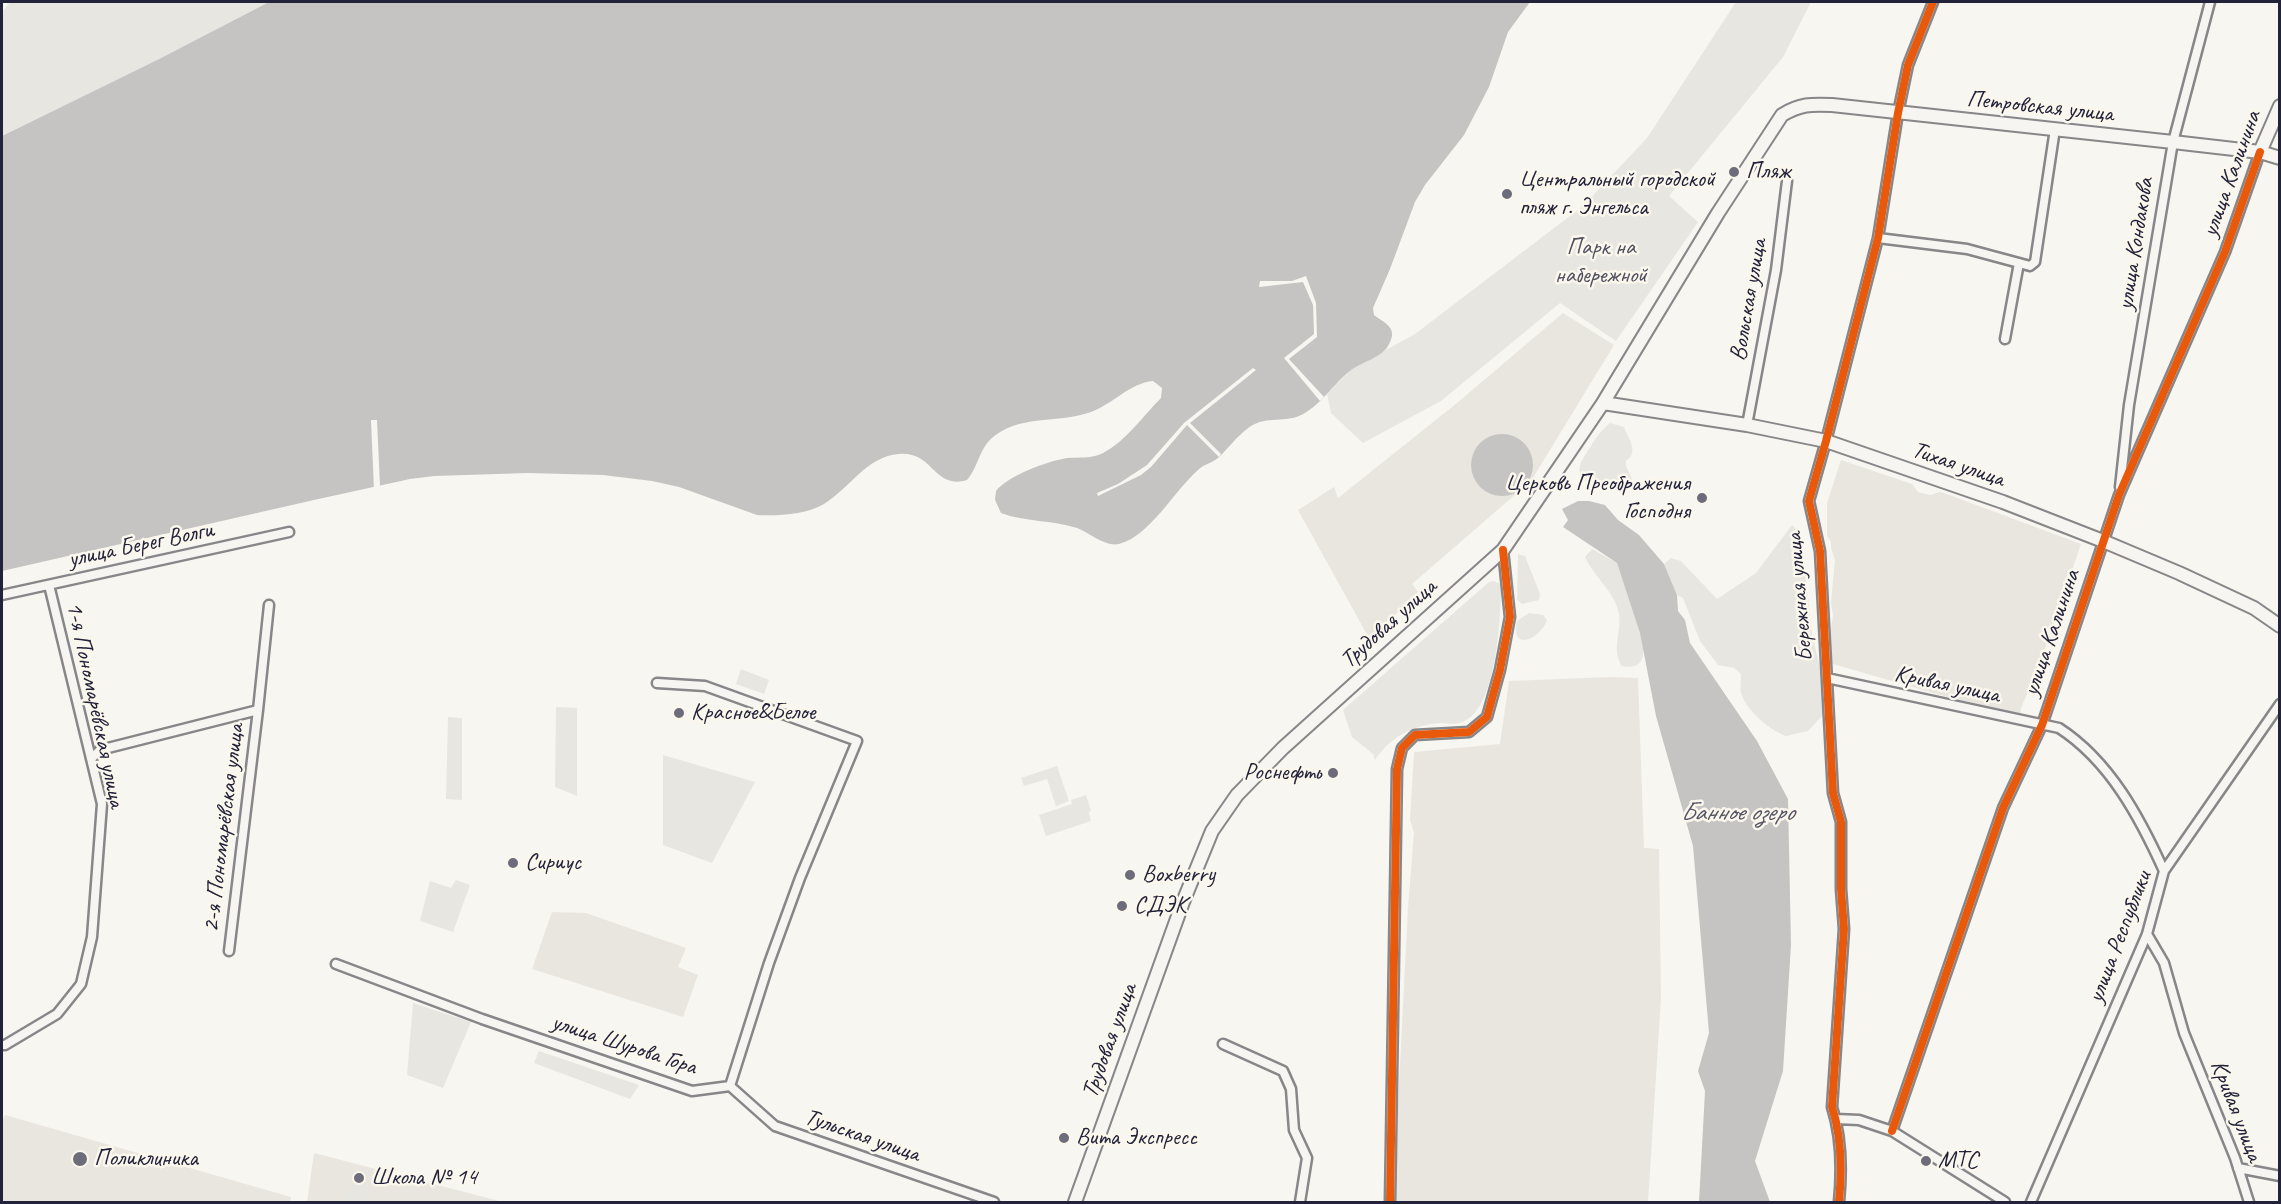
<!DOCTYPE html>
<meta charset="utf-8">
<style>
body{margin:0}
#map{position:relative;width:2281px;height:1204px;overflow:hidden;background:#f8f6f0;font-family:Caveat,sans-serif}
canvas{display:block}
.frame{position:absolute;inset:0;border:3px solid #22223b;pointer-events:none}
</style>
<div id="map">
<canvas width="2281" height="1204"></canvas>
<div class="frame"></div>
</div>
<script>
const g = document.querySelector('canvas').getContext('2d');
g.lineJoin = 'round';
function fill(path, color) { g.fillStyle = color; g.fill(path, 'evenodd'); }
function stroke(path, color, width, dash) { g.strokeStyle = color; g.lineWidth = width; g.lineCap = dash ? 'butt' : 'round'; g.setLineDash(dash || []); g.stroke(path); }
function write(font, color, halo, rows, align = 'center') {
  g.font = font + ' Caveat,sans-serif'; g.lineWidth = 5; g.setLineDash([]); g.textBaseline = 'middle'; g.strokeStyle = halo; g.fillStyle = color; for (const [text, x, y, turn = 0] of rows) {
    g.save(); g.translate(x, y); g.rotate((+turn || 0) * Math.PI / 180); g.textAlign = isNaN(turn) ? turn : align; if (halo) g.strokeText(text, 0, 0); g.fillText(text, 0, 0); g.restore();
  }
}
fill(new Path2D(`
 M1563,313l51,32 -83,136 -119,103 6,8 -48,48 -72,-130 36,-23 4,11 119,-95z
 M1841,460l71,24 6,8 12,3 9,-3 5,1 137,51 -41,120 -19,44 -1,10 -194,-56 7,-47 -2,-12 4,-43 -4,-12v-6l-4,-6v-33z
 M1611,677l27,1 6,170 15,1 2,149 -13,204h-255l15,-294 6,-76 -4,-12 4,-68 86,-8 9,-63z
 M552,912l34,1 100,35 -8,19 20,8 -15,42 -151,-48z
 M5,1115l286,82 -1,5h-288v-81z
 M314,1153l189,49h-196z`), '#e9e6e0');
fill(new Path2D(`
 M10,2h259l-110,57 -157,77v-124z
 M1736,2h75l-28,55 -114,139 29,26 -82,119 -56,-38 -119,98 -78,42 -32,-30 -4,-19 25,-25 63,-35 168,-128 64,-68z
 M1610,423l14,4c5,13 15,25 2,34v5l6,13 -9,10c-13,0 -49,-2 -43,-24 1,-4 5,-9 7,-13 7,-11 13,-21 23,-29z
 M1792,525l6,7 8,47 6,55 13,56 -3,26 -14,15 -22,5c-17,-6 -39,-25 -45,-43 -1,-5 0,-14 0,-19l-7,-6 -16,-3 -18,-24 -17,-43 -6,-3 -13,-31 7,-6 10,3 36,38 39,-26z
 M1592,549l25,14c6,20 30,75 26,92 -2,12 -12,13 -22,11 -1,-5 -4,-10 -4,-14 -1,-13 4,-25 2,-38 -4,-22 -25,-37 -34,-57z
 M1518,554l7,2 15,38 -1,6 -17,4 -5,-4z
 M1494,581l6,3 1,6c-1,30 -4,125 -42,133 -6,2 -13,0 -19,0 -27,2 -50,14 -65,37l-2,-6 -21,-17 -9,-27 146,-128z
 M1529,613l14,2 4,5c-6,19 -37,33 -30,1z
 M741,669l28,11 -5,14 -28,-10z
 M556,707l21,1v88l-22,-9z
 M448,717l14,1v82l-16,-1z
 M663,755l92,27 -43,81 -49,-18z
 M1057,766l12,35 -13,5 -9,-27 -23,7 -3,-8z
 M1086,795l5,16 -2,1 2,9 -45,15 -7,-21 33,-11 -1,-4z
 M456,880l14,5 -17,47 -33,-11 10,-40 21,7z
 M413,1003l58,19 -28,66 -36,-13z
 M539,1051l100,34 -9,14 -96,-36z
 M352,1180l19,9 -6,13h-24z`), '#e8e6e0');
fill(new Path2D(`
 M269,2h1261l-22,30 -19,55 -25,48 -39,50 -10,17 -25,67 -17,39 1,7c12,9 25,13 14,31 -7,12 -27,16 -38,25 -17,13 -30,36 -51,45 -17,7 -35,-1 -52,13 -11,8 -19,20 -29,29 -6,5 -14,6 -20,12 -24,21 -48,66 -79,74 -14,3 -29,-11 -42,-16 -25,-8 -52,-6 -76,-15l-6,-13 1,-9c11,-15 52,-30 71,-33 12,-1 24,1 36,-5 23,-12 40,-37 58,-55l1,-10 -9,-7c-23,2 -40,23 -62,31 -30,11 -66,3 -94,22 -19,13 -17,31 -30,46 -34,10 -33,-29 -68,-26 -32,2 -49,34 -75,50 -18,11 -47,12 -67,11l-78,-28 -27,-6 -49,-6 -75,-2 -94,3 -24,3 -96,21 -312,71v-435l157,-77z
 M1471 465a31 31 0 1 1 62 0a31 31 0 1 1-62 0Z
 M1578,501h11l16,4 13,15 21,15 25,29 13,31 1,16 7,9 5,23 67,98 31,58 3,146 -8,126 -28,90 15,41h-71l6,-111 -7,-20 11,-38 -16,-187 -37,-130 -16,-83 -23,-70 -54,-36 5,-7 -6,-11z`), '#c6c4c3');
fill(new Path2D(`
 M1306,276l10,27 1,34 -28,22 35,38 -4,4 -36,-43 30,-24 -1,-29 -10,-23 -44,5 1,-6h32z
 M1253,368l3,2 -66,53 31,31 -2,3 -32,-32 -36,42 -10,8 -43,21 -1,-3 21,-9 29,-19 37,-42z
 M371,420h6l3,66v3l-6,1z`), '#f8f6f0');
const street = new Path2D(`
 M1878,238l89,11 52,14
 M2005,339l14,-76 11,3 5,-4 20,-133
 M1747,425l29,-155 11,-89
 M2120,487l9,-82 44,-263 37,-140
 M2,595l287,-63
 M1827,678l232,50c51,33 81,90 105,143
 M657,683l48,3 152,55 -57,137 -31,85 -39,123
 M92,758l8,-8 158,-40 11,-105
 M2147,934l17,29 20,70 51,125 14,44
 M229,951l29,-241
 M336,964l146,55 210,72 38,-5
 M1223,1044l60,27 8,18 3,41 13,28 -7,44
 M2,1045h3l52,-31 24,-30 11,-47 10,-133 -53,-219
 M730,1086l45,40 219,76
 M1836,1119l23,1 33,11 113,71
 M1892,1131l111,-323 39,-83 77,-230 106,-243 35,-100
 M2238,1168l42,8
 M1390,1202l7,-433 5,-21 13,-13 54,-3 18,-15 13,-47 10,-53 -7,-67
 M1839,1202c3,-31 3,-64 -7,-95l12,-178 -3,-40v-67l-8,-29 -13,-242 -11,-50 17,-60 52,-203 20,-125 10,-48 25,-63
 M2031,1202l116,-268 17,-63 116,-167`);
const secondary = new Path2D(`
 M2260,152l20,-46
 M1603,403l144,22 79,16 177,61 100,39 76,32 75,35 26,18
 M1075,1202l108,-300 29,-71 25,-36 46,-47 220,-198 100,-147 115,-190 64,-98c18,-11 29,-11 50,-10l341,37 87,10 20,6`);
stroke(street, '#878688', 13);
stroke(secondary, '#878688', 16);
stroke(street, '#f6f5f1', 8);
stroke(secondary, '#f6f5f1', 12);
stroke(new Path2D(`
 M1892,1131l111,-323 39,-83 77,-230 106,-243 35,-100
 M1390,1202l7,-433 5,-21 13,-13 54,-3 18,-15 13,-47 10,-53 -7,-67
 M1839,1202c3,-31 3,-64 -7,-95l12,-178 -3,-40v-67l-8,-29 -13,-242 -11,-50 17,-60 52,-203 20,-125 10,-48 25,-63`), '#e8590c', 8);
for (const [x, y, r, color] of [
 [1734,172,6,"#6d6c7a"],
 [1507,194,6,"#6d6c7a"],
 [1702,498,6,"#6d6c7a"],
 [679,713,6,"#6d6c7a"],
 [1333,773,6,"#6d6c7a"],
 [513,863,6,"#6d6c7a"],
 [1130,875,6,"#6d6c7a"],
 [1122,906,6,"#6d6c7a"],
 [1064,1138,6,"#6d6c7a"],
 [80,1159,8,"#6d6c7a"],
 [1926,1161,6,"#6d6c7a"],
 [359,1178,6,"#6d6c7a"]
]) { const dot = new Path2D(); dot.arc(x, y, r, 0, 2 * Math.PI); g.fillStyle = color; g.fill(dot); stroke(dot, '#fbf7ec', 2); }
write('24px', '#22223b', '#fbf7ec', [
 ["Петровская улица",2040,107,6],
 ["улица Калинина",2232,174,-70],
 ["улица Кондакова",2136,244,-81],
 ["Вольская улица",1749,300,-80],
 ["Тихая улица",1958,465,19],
 ["улица Берег Волги",141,545,-12],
 ["Бережная улица",1800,597,-95],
 ["Трудовая улица",1389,624,-42],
 ["улица Калинина",2052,633,-71],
 ["Кривая улица",1947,685,12],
 ["1-я Пономарёвская улица",95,705,78],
 ["2-я Пономарёвская улица",224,828,-83],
 ["улица Республики",2120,937,-69],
 ["Трудовая улица",1110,1041,-70],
 ["улица Шурова Гора",624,1045,18],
 ["Кривая улица",2236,1111,69],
 ["Тульская улица",862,1136,19]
]);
write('24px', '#22223b', '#fbf7ec', [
 ["Пляж",1746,172],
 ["Центральный городской",1519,180],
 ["пляж г. Энгельса",1519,208],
 ["Церковь Преображения",1690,484,"right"],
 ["Господня",1690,512,"right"],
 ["Красное&Белое",691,713],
 ["Роснефть",1321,773,"right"],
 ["Сириус",525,863],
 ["Boxberry",1142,875],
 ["СДЭК",1134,906],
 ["Вита Экспресс",1076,1138],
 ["Поликлиника",94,1159],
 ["МТС",1938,1161],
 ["Школа № 14",371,1178]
], 'left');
write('24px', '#505061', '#fbf7ec', [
 ["Парк на",1601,248],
 ["набережной",1601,276]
]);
write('italic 26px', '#545364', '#fbf7ec', [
 ["Банное озеро",1737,813]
]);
</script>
